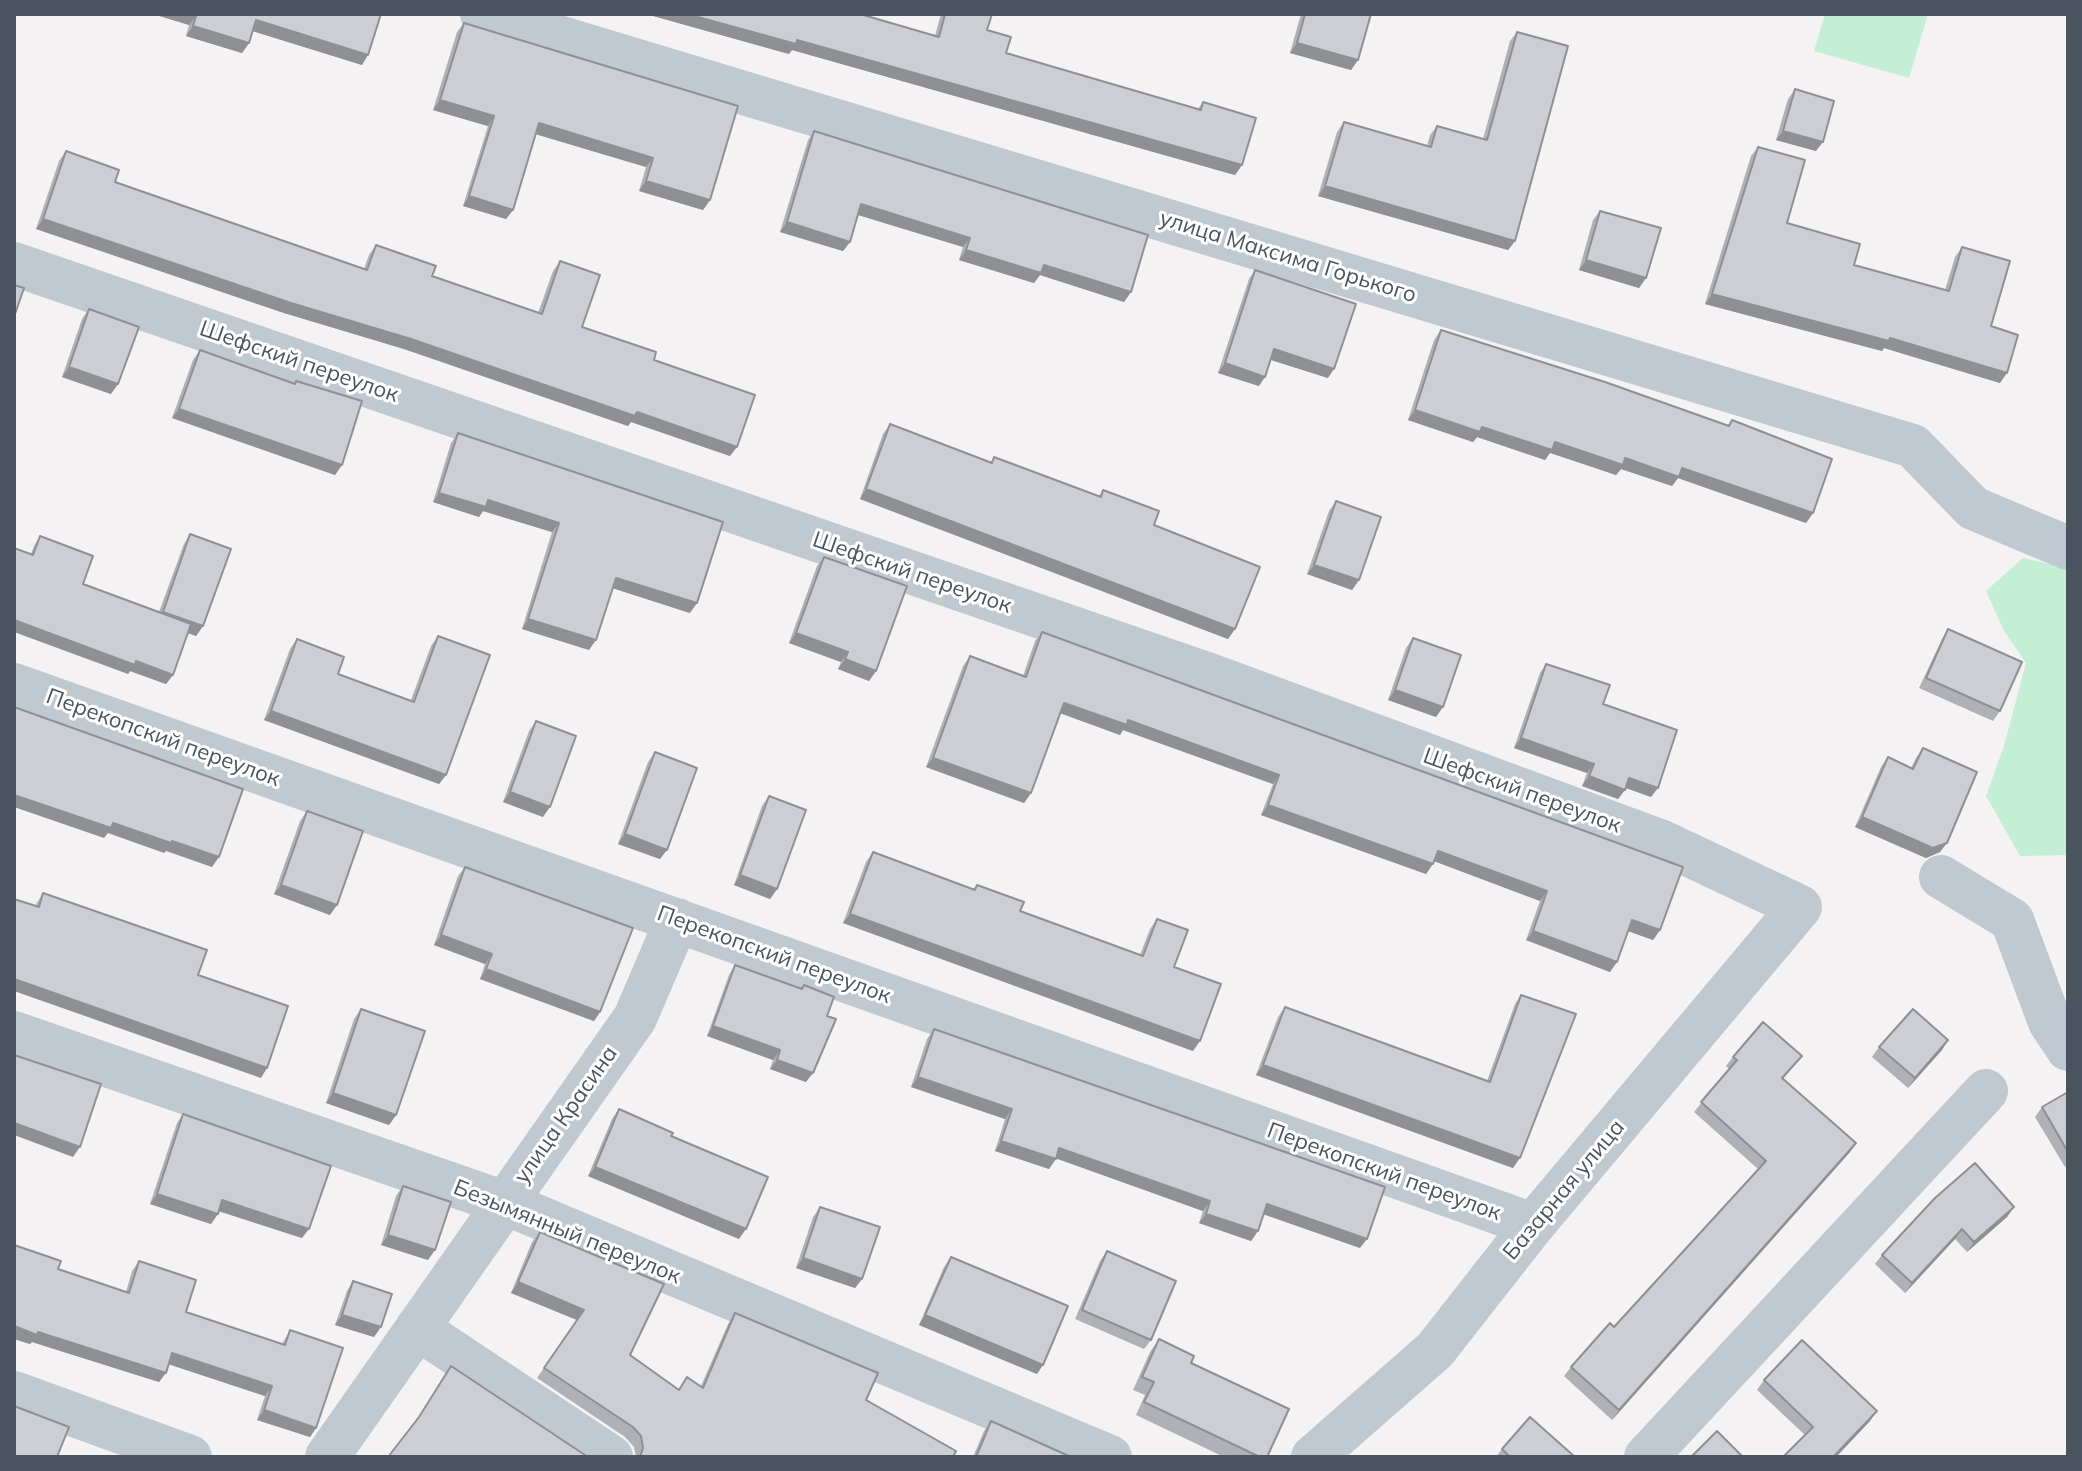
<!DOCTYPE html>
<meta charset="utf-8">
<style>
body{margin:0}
#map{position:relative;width:2082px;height:1471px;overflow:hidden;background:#f4f2f2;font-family:Mulish,sans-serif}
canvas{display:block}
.frame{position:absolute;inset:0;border:16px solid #4a545f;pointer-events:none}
</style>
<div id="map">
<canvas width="2082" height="1471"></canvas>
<div class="frame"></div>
</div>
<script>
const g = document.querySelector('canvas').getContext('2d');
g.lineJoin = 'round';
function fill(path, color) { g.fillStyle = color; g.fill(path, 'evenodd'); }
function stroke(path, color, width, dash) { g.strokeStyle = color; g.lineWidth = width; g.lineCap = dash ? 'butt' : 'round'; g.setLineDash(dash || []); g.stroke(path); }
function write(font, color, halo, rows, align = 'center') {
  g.font = font + ' Mulish,sans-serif'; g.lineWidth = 6; g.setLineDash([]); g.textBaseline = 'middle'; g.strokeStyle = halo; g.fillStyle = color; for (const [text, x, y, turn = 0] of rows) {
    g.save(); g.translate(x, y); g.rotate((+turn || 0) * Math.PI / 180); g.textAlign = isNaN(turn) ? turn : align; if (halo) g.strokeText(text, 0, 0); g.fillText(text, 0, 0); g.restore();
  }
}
fill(new Path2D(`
 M1825,14h103l-19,64 -95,-27z
 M2023,558l45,10v287l-48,1 -34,-60 18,-50 22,-83 -22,-32 -18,-40z`), '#c4eed6');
stroke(new Path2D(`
 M482,14l1431,432 60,62 95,40
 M14,264l1190,409 458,169 138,65 -267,318 -98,125 -122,107
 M14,685l1519,540
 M1941,877l71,43 38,102 18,27
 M14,1033l491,170 605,254
 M417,1328l194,129
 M14,1393l176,64
 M327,1457l308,-439 42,-98
 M1646,1457l340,-366`), '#c0c8d0', 44);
fill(new Path2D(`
 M153,14h228l-19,51 -109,-34 -4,12 -7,10 -56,-17 3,-11z
 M646,14l289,22 6,-22h51l-5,16 19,23 192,56 5,-7 39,63 -7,10 -443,-125 -3,4z
 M1301,14h70l-13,46 -7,10 -61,-17z
 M464,23l246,177 -7,10 -64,-19 7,-24 -111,-33 -22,76 -7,9 -43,-13 25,-80 -55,-16 24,-78z
 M1517,32l-2,209 -7,9 -190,-54 19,-64 7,-10 83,24 3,-11 7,-9 46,13 27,-98z
 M1795,89l21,62 -40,-11 12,-41z
 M814,131l317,161 -7,10 -84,-27 -6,8 -75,-23 4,-13 -105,-32 -8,27 -7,9 -63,-19 28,-92z
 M1758,147l29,76 67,42 91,25 10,-33 7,-10 29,79 9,57 -116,-35 -2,3 -177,-47 46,-148z
 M66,151l49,31 249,87 5,-14 7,-10 56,31 106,37 15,-42 7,-10 22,66 72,33 76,96 -99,-34 -3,4 -224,-77 -120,-36 -248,-84 23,-68z
 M1600,211l46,67 -7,10 -60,-18 14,-50z
 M1255,270l73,108 -57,-18 -12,26 -41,-13 31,-94z
 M89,309l22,85 -49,-17 20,-58z
 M1441,330l287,96 4,-6 81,93 -7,10 -128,-45 -6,8 -51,-17 -5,6 -66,-23 -5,8 -68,-23 -4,5 -65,-22 26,-80z
 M200,350l94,34 2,-3 46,84 -7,10 -163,-57 21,-58z
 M890,424l101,38 3,-5 105,39 4,-6 51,35 81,104 -7,10 -368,-140 23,-65z
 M458,433l232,180 -78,-25 -23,62 -67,-21 30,-97 -69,-21 -4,6 -46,-15 18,-59z
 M1336,501l23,79 -7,10 -45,-16 22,-63z
 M190,534l13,92 -7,10 -8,-3 -15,42 -7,9 -36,-13 -2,3 -97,-120 3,-8 6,-10 43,48 76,28 25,-68z
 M824,557l52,114 -7,10 -31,-12 3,-7 -52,-19 28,-77z
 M1948,629l52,82 -7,10 -74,-33 23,-49z
 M1042,632l618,298 -7,10 -25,-9 -18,41 -84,-32 14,-39 -106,-40 -8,13 -165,-59 12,-31 -150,-54 -3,5 -60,-22 -29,80 -7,10 -98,-36 37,-101 7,-10 53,20 12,-35z
 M438,636l8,139 -7,9 -175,-64 26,-71 7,-10 41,35 73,26 20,-54z
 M1413,638l23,79 -48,-17 18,-52z
 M1546,664l105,133 -25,-9 -8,11 -36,-13 5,-13 -73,-25 26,-75z
 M536,721l7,96 -40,-15 26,-71z
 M1923,748l17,104 -14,6 -71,-31 26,-60 7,-10 23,11 5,-10z
 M655,752l5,107 -42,-15 30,-82z
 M769,796l8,93 -7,10 -36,-14 28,-79z
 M307,811l23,104 -56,-21 26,-73z
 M873,852l100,37 4,-4 43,26 120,44 10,-26 7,-10 17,48 19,84 -350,-128 23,-61z
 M465,867l135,145 -6,9 -114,-42 5,-15 -51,-19 24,-69z
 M43,893l155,82 63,103 -226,-172z
 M735,965l66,24 3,-4 2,97 -36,-13 3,-9 -66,-24 22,-61z
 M1521,995l-8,173 -257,-93 22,-58 7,-10 202,74 28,-77z
 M361,1009l35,106 -7,10 -63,-22 28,-84z
 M934,1029l426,219 -97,-34 -5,17 -7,10 -52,-18 4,-12 -147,-53 -7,11 -54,-18 10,-32 -94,-32 16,-48z
 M1948,1040l-6,10 -34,38 -36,-31 7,-10z
 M1802,1056l-19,23 73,64 -6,9 -238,268 -48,-44 7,-9 43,-40 144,-158 -64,-57 35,-43 -3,-3 7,-9z
 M2068,1092v73l-3,2 -30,-50 7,-10z
 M619,1109l52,27 68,103 -151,-63 24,-57z
 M183,1114l119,124 -83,-27 -8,13 -61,-20 27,-81z
 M403,1186l25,74 -47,-15 15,-49z
 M820,1207l42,72 -7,9 -59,-20 17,-51z
 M2014,1207l-7,10 -40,35 -12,-13 -50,54 -30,-29 7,-9z
 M540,1232l90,123 48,35 23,-4 27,-62 7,-11 218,144h-317l-2,-10 -9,-10 -88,-59 40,-58 -66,-27 21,-51z
 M14,1245l44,24 68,23 6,-21 7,-10 47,51 96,32 8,-14 26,98 -6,9 -53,-17 8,-24 -97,-32 -9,18 -127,-40 -2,2 -16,-5z
 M1107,1251l44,89 -7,9 -69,-30 25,-58z
 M951,1257l86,117 -118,-49 25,-58z
 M353,1281l21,56 -39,-12 12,-34z
 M1159,1339l108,118h-43l-88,-42 9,-20 -12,-5 17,-38z
 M1764,1380l106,41 -34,36 -31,-22 -48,-45z
 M991,1421l80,36h-98l11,-26z
 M1502,1449l73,8h-79z`), '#afb1b6');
fill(new Path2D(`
 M153,14h38l5,2 -7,9z
 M646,14h41l110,26 445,125 -7,10 -443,-125 -3,4z
 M256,20l112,35 -6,10 -113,-35z
 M193,26l56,17 -7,10 -56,-17z
 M1297,43l61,17 -7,10 -61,-17z
 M440,100l54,16 -6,10 -55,-16z
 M539,123l114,35 -7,9 -114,-34z
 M1783,131l40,11 -7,9 -40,-11z
 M646,181l64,19 -7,10 -64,-19z
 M1325,186l190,55 -7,9 -190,-54z
 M469,196l44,14 -7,9 -43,-13z
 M861,204l109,34 -7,9 -108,-33z
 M43,219l594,193 100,35 -7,9 -99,-34 -3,4 -224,-77 -120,-36 -248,-84z
 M787,222l63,20 -7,9 -63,-19z
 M966,250l78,15 87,27 -7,10 -84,-27 -6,8 -75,-23z
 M1586,260l60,18 -7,10 -60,-18z
 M1712,294l178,44 117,35 -7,10 -116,-35 -2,3 -177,-47z
 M1274,349l60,20 -6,9 -60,-19z
 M1225,363l40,14 -6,9 -41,-13z
 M69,367l49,17 -7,10 -49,-17z
 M179,409l163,56 -7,10 -163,-57z
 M1415,410l67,17 143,31 57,10 131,45 -7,10 -128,-45 -6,8 -51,-17 -5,6 -66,-22 -5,7 -68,-23 -4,5 -65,-22z
 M866,489l369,140 -7,10 -368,-140z
 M439,493l49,7 71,23 -7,9 -69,-21 -4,6 -46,-15z
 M1314,565l45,15 -7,10 -45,-16z
 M616,578l81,25 -7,10 -81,-26z
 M163,612l40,14 -7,10 -40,-15z
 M528,619l68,21 -7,10 -67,-21z
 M14,620l122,41 37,14 -7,9 -36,-13 -2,3 -114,-42z
 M796,633l52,19 -7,10 -52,-19z
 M845,659l31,12 -7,10 -31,-12z
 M1395,690l48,17 -7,10 -48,-17z
 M1064,703l64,17 151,55 -6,9 -150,-54 -3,5 -63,-23z
 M271,711l175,64 -7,9 -175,-64z
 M1521,738l73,26 -7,9 -73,-25z
 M933,758l98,35 -7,10 -98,-36z
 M1589,776l36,14 -7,9 -36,-13z
 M1629,778l29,10 -7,9 -28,-10z
 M510,792l40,15 -7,10 -40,-15z
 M14,795l158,46 47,16 -7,10 -46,-16 -2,2 -56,-20 -4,5 -90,-31z
 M1268,805l165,59 -7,10 -165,-59z
 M1862,817l85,26 -7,9 -14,6 -71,-31z
 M625,834l42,16 -7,9 -42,-15z
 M1438,851l109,40 -7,10 -109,-41z
 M740,875l37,14 -7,10 -36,-14z
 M281,885l56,20 -7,10 -56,-21z
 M850,914l350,127 -7,10 -350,-128z
 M1632,920l28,10 -7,10 -28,-10z
 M1533,931l84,31 -7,10 -84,-32z
 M441,935l51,19 -7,10 -51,-19z
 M486,969l114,43 -6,9 -114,-42z
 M14,979l253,89 -6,10 -247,-87z
 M713,1026l67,24 -7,10 -66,-24z
 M1948,1040l-6,10 -34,38 7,-10z
 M777,1060l36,13 -7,9 -36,-13z
 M1263,1065l257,93 -7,10 -257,-93z
 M918,1077l94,32 -7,10 -94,-32z
 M333,1093l63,22 -7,10 -63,-22z
 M14,1123l66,24 -7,10 -59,-22z
 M1001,1141l55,18 -7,10 -54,-18z
 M1856,1143l-6,9 -238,268 7,-10z
 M1059,1148l151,53 -7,10 -151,-54z
 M595,1167l151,62 -7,10 -151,-63z
 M157,1194l61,20 -7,10 -61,-20z
 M222,1200l87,29 -7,9 -87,-28z
 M1267,1204l100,35 -7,9 -100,-35z
 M2014,1207l-7,10 -40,35 7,-10z
 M1206,1214l52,17 -7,10 -52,-18z
 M1962,1229l-7,10 -50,54 7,-10z
 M388,1235l47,15 -7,10 -47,-15z
 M803,1258l59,21 -7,9 -59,-20z
 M518,1282l66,28 -7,10 -66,-27z
 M342,1315l39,12 -7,10 -39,-12z
 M925,1315l118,50 -6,9 -118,-49z
 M14,1326l24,6 128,41 -7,9 -127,-40 -2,2 -16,-5z
 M172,1353l100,33 -7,10 -100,-33z
 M264,1410l52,18 -6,9 -53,-17z
 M1877,1411l-7,10 -34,36h-2z`), '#8f9094');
const building = new Path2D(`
 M191,14h190l-13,41 -112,-35 -7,23 -56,-17 3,-10z
 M687,14h173l79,23 6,-23h47l-5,16 24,7 -5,16 195,57 2,-8 53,16 -14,47 -445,-125 -1,4z
 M1305,14h66l-13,46 -61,-17z
 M464,23l274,83 -28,94 -64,-19 7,-23 -114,-35 -26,87 -44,-14 25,-80 -54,-16z
 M1517,32l51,14 -53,195 -190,-55 19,-64 87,25 6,-21 50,14z
 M1795,89l39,12 -11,41 -40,-11z
 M814,131l334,104 -17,57 -87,-27 -3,8 -75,-23 4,-12 -109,-34 -11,38 -63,-20z
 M1758,147l47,13 -18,63 73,21 -6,21 95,26 13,-44 48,14 -19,65 27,9 -11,38 -117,-35 -1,3 -177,-47z
 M66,151l53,19 -4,12 252,88 9,-25 60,21 -4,10 110,38 18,-53 40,14 -18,52 74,25 -2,8 101,35 -18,52 -100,-35 -2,4 -224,-77 -120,-36 -248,-84z
 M1600,211l61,17 -15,50 -60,-18z
 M1255,270l101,34 -22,65 -60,-20 -9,28 -40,-14z
 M14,285l10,3 -10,29z
 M89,309l50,18 -21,57 -49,-17z
 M1441,330l164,52 124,44 3,-6 100,39 -19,54 -131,-45 -3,9 -54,-19 -2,7 -68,-23 -3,8 -70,-23 -2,5 -65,-22z
 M200,350l95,34 1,-3 66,20 -20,64 -163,-56z
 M890,424l102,39 2,-6 107,40 2,-7 56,21 -5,14 106,42 -25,62 -369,-140z
 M458,433l265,89 -26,81 -81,-25 -20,62 -68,-21 31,-96 -71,-23 -2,7 -47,-14z
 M1336,501l45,16 -22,63 -45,-15z
 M190,534l41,15 -28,77 -40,-14z
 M40,536l53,20 -10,28 108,40 -18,51 -37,-14 -1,4 -121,-45v-72l19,7z
 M824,557l83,29 -31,85 -31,-12 3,-7 -52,-19z
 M1948,629l74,33 -22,49 -74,-33z
 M1042,632l641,235 -23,63 -28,-10 -15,42 -84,-31 14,-40 -109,-40 -5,13 -165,-59 11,-30 -151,-55 -1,5 -63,-22 -33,90 -98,-35 37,-102 56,21z
 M438,636l52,19 -44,120 -175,-64 26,-72 47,18 -6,17 76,28z
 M1413,638l48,17 -18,52 -48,-17z
 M1546,664l64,21 -7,19 74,26 -19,58 -29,-10 -4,12 -36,-14 5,-12 -73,-26z
 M14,707l229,82 -24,68 -47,-16 -1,2 -58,-20 -2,5 -97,-33z
 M536,721l40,15 -26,71 -40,-15z
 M1923,748l54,24 -30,71 -14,5 -71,-31 26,-60 25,12z
 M655,752l42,16 -30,82 -42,-16z
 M769,796l37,14 -29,79 -37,-14z
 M307,811l56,20 -26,74 -56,-20z
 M873,852l102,38 2,-5 47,17 -4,9 123,45 14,-37 31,11 -14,37 47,17 -21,57 -350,-127z
 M465,867l168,61 -33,84 -114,-43 6,-15 -51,-19z
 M43,893l164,57 -9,25 90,31 -21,62 -253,-89v-80l25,8z
 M735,965l67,24 2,-4 30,12 -7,19 9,3 -23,54 -36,-13 3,-10 -67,-24z
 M1521,995l55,19 -56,144 -257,-93 22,-58 205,75z
 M361,1009l64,22 -29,84 -63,-22z
 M1913,1009l35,31 -33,38 -36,-31z
 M1763,1022l39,34 -20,22 74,65 -237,267 -48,-43 39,-44 4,4 152,-166 -65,-59 36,-42 -4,-3z
 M934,1029l451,158 -18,52 -100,-35 -9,27 -52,-17 4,-13 -151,-53 -3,11 -55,-18 11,-32 -94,-32z
 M14,1055l87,29 -21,63 -66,-24z
 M2068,1092v60l-26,-45z
 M619,1109l54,24 -2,3 97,41 -22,52 -151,-62z
 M183,1114l148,52 -22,63 -87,-29 -4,14 -61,-20z
 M1975,1163l39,44 -40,35 -12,-13 -50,54 -30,-28 53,-57z
 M403,1186l48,16 -16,48 -47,-15z
 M820,1207l60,20 -18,52 -59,-21z
 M540,1232l124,52 -34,71 49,35 8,-13 16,11 32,-75 143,60 -12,27 90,51 -3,6h-313l3,-9 -2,-12 -8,-9 -89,-59 40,-58 -66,-28z
 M14,1245l47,16 -3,8 71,24 10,-32 57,19 -10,32 99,33 5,-15 53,18 -27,80 -52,-18 8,-24 -100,-33 -6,20 -128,-41 -1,3 -23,-9z
 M1107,1251l69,30 -25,59 -69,-30z
 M951,1257l117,49 -25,59 -118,-50z
 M353,1281l39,13 -11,33 -39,-12z
 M1159,1339l35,17 -3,7 98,46 -22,48h-7l-116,-55 10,-20 -12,-5z
 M1802,1340l75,71 -42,44 1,2h-53l30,-30 -49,-47z
 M451,1366l137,91h-200l31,-40z
 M14,1406l55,21 -12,30h-43z
 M1530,1417l45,40h-65l-8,-8z
 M991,1421l80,36h-95z
 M1717,1431l26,26h-52z`);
fill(building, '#ccced4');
stroke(building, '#8f9094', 2);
write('22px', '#4a545f', '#fff', [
 ["улица Максима Горького",1288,257,17],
 ["Шефский переулок",299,362,19],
 ["Шефский переулок",912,573,19],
 ["Перекопский переулок",163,738,20],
 ["Шефский переулок",1522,791,20],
 ["Перекопский переулок",774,955,20],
 ["улица Красина",566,1115,-55],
 ["Перекопский переулок",1384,1172,20],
 ["Базарная улица",1564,1190,-50],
 ["Безымянный переулок",567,1232,22]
]);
</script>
